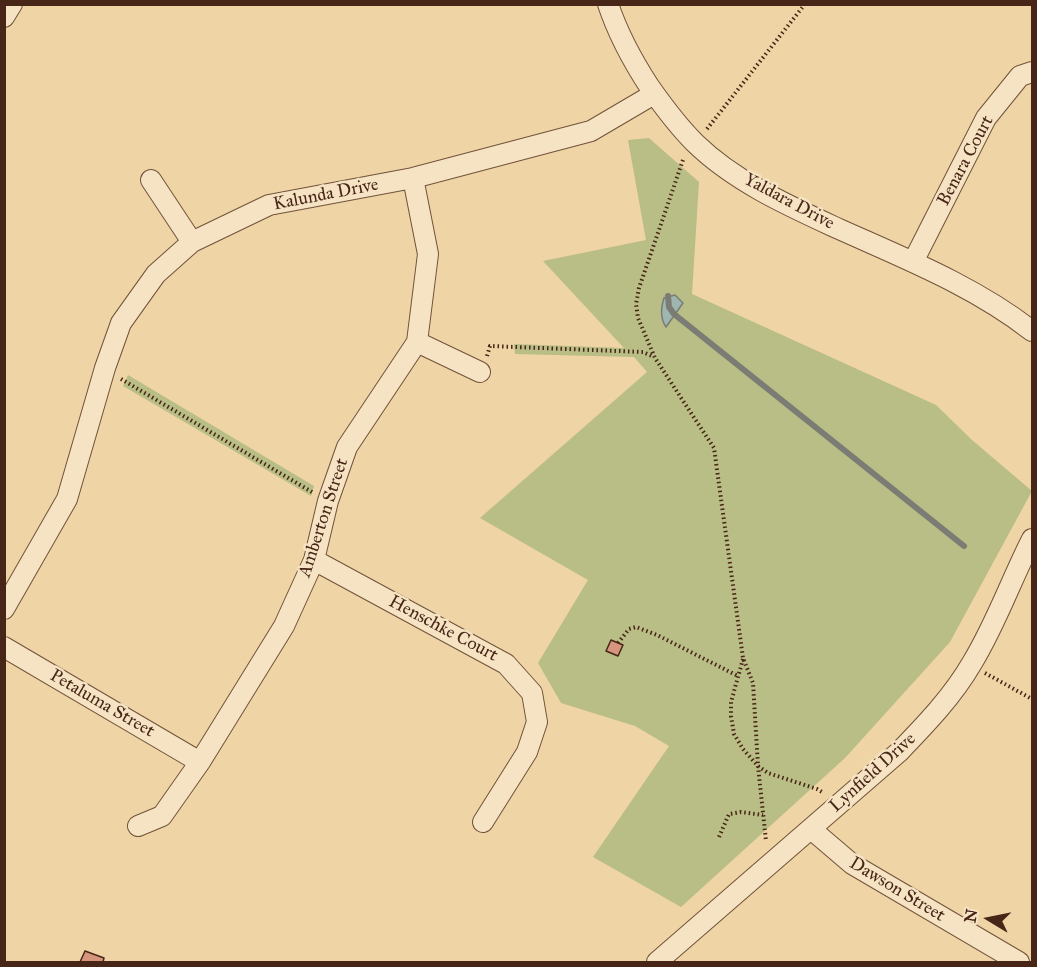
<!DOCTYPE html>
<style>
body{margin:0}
#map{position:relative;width:1037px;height:967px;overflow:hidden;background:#efd4a5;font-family:"IM FELL Great Primer",serif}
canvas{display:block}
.frame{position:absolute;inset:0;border:6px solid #472617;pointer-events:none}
.north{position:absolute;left:959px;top:889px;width:60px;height:60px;-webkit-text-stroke:4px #f5e3c4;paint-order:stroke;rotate:280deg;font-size:16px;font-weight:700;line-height:24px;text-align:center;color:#472617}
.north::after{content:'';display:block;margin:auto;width:21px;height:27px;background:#472617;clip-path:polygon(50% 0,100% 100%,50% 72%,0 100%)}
</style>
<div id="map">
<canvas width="1037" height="967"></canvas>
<div class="frame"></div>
<div class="north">N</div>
</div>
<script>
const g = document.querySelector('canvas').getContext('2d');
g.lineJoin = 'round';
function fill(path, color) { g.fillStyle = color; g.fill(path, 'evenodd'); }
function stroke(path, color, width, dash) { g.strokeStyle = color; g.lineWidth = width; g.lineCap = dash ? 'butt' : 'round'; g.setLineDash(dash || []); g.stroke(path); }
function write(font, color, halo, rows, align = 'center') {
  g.font = font + ' "IM FELL Great Primer",serif'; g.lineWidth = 5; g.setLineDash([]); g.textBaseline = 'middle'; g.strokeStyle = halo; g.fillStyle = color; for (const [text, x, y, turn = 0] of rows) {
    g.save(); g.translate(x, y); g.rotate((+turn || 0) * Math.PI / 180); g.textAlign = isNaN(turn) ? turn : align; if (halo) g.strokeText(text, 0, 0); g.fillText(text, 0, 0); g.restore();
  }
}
fill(new Path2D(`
 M649,138l50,44 -7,112 244,111 36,35 60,51 -82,151 -105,116 -164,149 -88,-50 76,-111 -34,-20 -74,-23 -23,-40 50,-83 -108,-62 167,-146 -13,-15 -119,-3 -1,-10 110,4 -81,-87 103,-21 -18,-100z
 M128,375l186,111 -3,10 -188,-110z`), '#b9bd86');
const water = new Path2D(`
 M675,295l8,8 -17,24c-6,-9 -5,-20 -2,-29z`);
fill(water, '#9db6b0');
stroke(water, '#7b7c73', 1.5);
stroke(new Path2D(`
 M668,296l1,11 5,7 290,232`), '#7b7c73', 6);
const building = new Path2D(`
 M611,640l12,5 -5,11 -12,-5z
 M85,951l19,7 -1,4h-23z`);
fill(building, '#d5967d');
stroke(building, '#472617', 1.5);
const minor = new Path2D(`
 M608,4c10,30 24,56 41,82 14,20 29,40 46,57 40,39 94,63 144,86 67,30 135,57 193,102
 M4,17l8,-13
 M151,180l41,62
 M913,262l73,-144 34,-42 12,-4
 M417,342l63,30
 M314,560l192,104 26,29 5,29 -10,30 -44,70
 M4,609l63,-110 38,-131 16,-45 35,-49 36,-32 77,-37 144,-27 178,-47 63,-37
 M4,647l196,115
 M138,826l24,-10 38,-54 84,-136 30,-66 14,-59 19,-54 70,-105 11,-88 -15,-76
 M811,829l41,35 167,98
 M657,962l242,-210c27,-28 54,-56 73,-89 24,-39 39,-83 60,-124`);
stroke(minor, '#71523a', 22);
stroke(new Path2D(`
 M707,129l98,-125
 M683,160l-44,128 -3,16 2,14 17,40 59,90 29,210 10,25 5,83 10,7 49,16 7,4
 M487,356l3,-10 153,6 11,5
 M121,379l191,113
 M618,643l11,-14 7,-2 21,8 81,41
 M743,659l-12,43v14l3,18 9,15 15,17 8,75
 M985,673l47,26
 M719,837l10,-23 12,-2 22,3`), '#472617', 4, [1.5, 3]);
stroke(minor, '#f5e3c4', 20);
write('18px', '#472617', '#f5e3c4', [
 ["Benara Court",966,161,-62],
 ["Kalunda Drive",326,195,-11],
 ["Yaldara Drive",789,202,28],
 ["Amberton Street",324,518,-72],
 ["Henschke Court",443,629,28],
 ["Petaluma Street",102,704,30],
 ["Lynfield Drive",873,773,-42],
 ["Dawson Street",897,890,31]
]);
</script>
